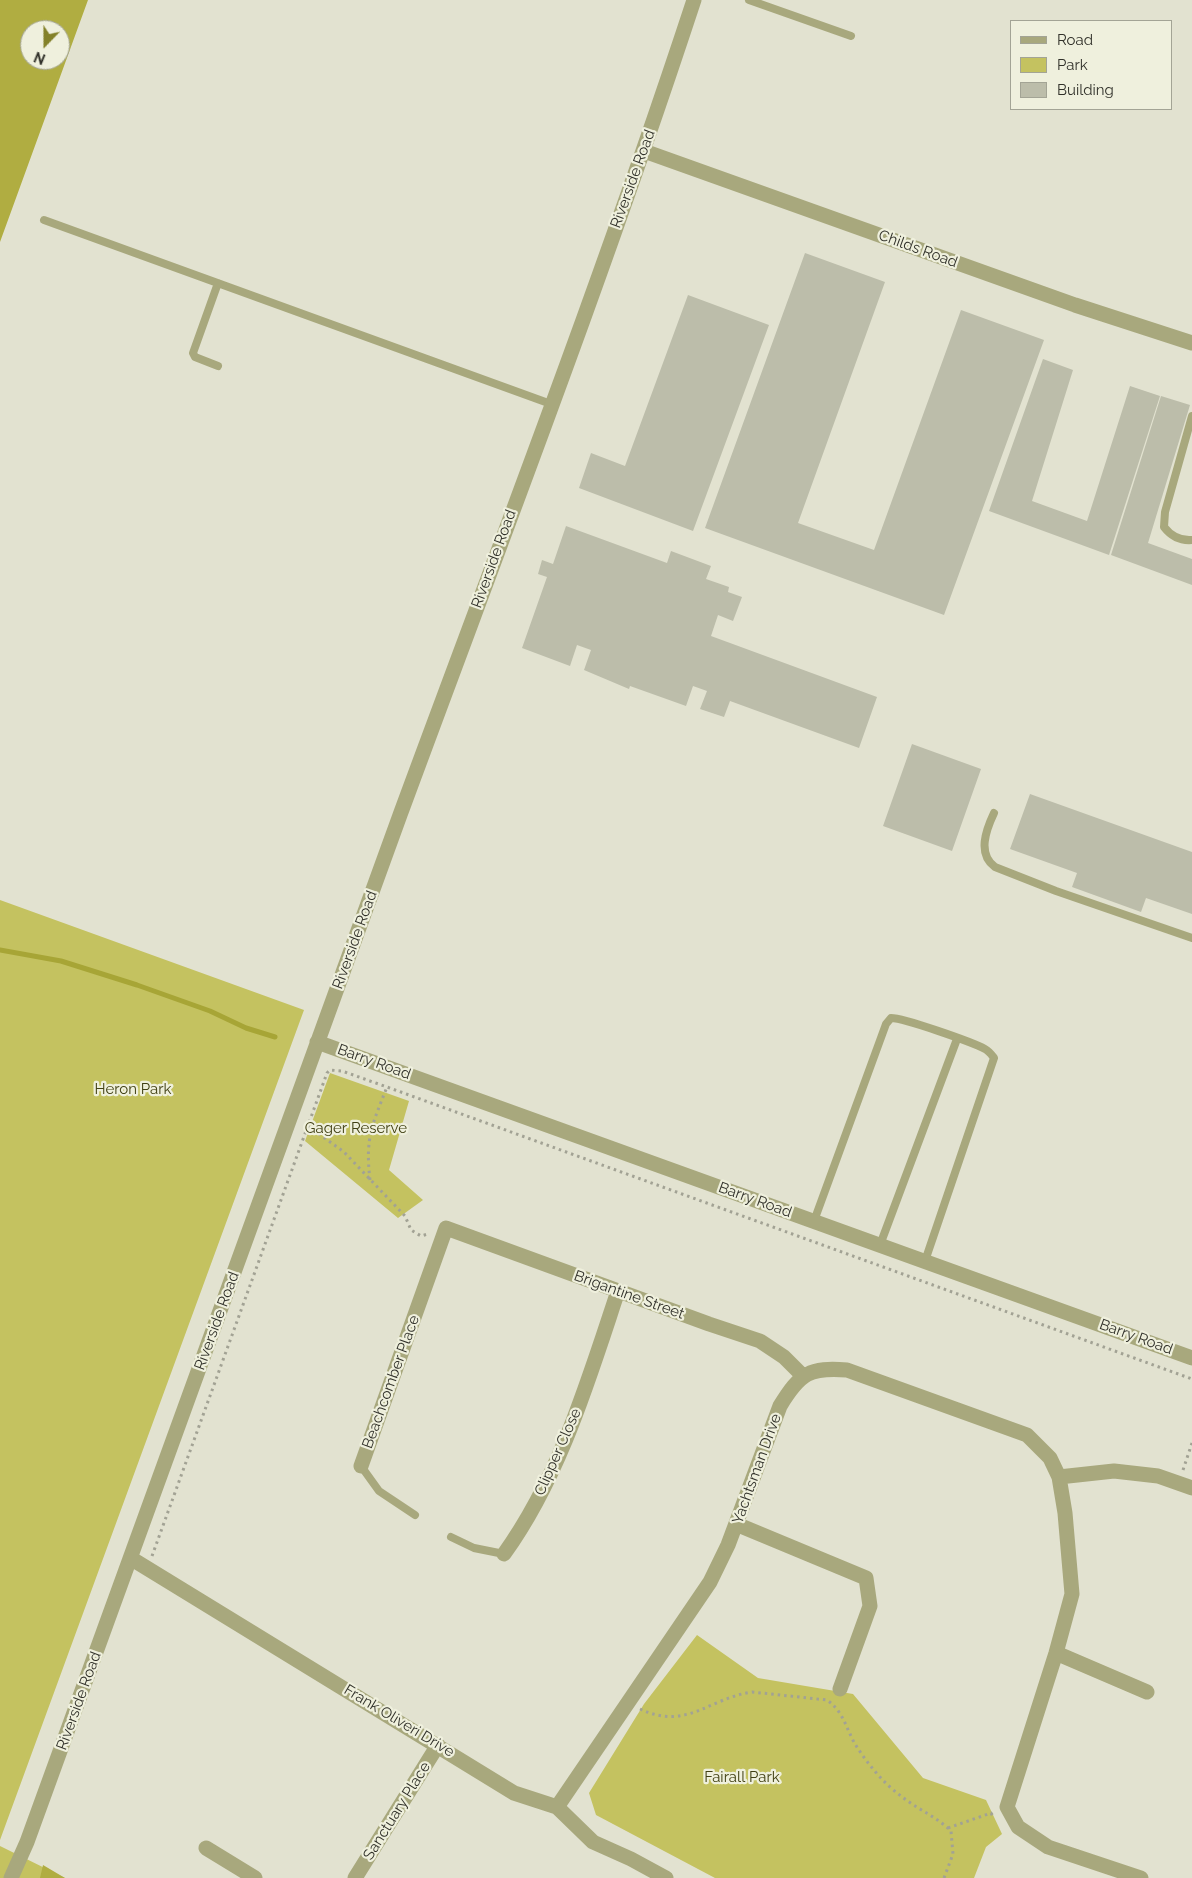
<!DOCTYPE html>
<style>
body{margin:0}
#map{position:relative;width:1192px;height:1878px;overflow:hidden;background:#e2e2d0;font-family:Raleway,sans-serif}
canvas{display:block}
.legend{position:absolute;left:1010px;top:20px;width:162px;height:90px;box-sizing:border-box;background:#eff0dd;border:1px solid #a3a495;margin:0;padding:6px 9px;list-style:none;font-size:15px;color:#31312a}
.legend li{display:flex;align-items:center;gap:10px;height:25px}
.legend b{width:25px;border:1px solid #a3a495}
.north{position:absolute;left:20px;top:20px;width:50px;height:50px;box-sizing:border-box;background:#eff0dd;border:1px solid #a3a495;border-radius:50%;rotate:202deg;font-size:14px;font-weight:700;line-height:20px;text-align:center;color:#31312a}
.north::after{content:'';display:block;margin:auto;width:18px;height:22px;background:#838129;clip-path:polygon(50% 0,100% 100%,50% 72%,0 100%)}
</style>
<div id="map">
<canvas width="1192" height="1878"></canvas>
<ul class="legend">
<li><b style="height:6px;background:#a8a87d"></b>Road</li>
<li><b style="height:14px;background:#c4c260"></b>Park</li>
<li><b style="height:14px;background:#bcbdaa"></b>Building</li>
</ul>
<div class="north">N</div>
</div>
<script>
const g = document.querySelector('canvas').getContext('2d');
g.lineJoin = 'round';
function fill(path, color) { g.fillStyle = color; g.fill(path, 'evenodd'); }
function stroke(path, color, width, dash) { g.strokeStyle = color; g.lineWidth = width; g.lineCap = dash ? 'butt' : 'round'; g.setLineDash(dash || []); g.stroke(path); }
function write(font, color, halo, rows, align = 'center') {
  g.font = font + ' Raleway,sans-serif'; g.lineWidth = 4.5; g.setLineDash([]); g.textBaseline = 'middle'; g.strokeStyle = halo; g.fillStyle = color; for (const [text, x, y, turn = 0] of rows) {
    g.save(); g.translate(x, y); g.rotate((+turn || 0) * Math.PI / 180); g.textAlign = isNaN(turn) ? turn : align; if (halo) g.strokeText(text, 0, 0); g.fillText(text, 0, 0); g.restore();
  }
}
fill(new Path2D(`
 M0,900l304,110 -304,830z
 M330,1073l79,28 -20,69 34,30 -25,18 -93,-77z
 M697,1635l61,43 95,16 70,84 63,22 16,34 -16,13 -12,31h-259l-119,-63 -7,-22 55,-89z
 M0,1846l65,32h-65z`), '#c4c260');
fill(new Path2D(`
 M0,0h88l-88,242zM30,30h30v30h-30z
 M43,1865l22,13h-25z`), '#b0ad41');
stroke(new Path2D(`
 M0,950l61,11 76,24 73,26 36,17 29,9`), '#a7a536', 5);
fill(new Path2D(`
 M805,253l80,29 -87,241 76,27 87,-240 83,30 -100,275 -239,-87z
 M688,295l81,30 -76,206 -114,-43 12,-35 34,13z
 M1043,359l30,11 -41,131 55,20 43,-135 30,10 -51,159 -120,-44z
 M1161,396l29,9 -42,138 44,16v26l-81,-30z
 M566,526l101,37 4,-12 40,15 -5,13 23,8 -1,5 14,5 -9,24 -15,-6 -7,21 166,61 -18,51 -129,-47 -6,16 -24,-8 7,-18 -14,-5 -7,20 -56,-20 -1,3 -45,-19 7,-20 -14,-5 -7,21 -48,-18 25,-71 -9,-3 4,-14 11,4z
 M912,744l69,25 -29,82 -69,-25z
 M1030,794l162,58v62l-46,-16 -5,14 -69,-25 5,-14 -67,-24z`), '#bcbdaa');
stroke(new Path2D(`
 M308,1126l36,26 61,64 6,14 10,6 7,-2
 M370,1180c-5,-42 2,-55 17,-93
 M1183,1470l9,-27
 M152,1556l175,-483 3,-3 12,1 45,16 805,292
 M640,1709c47,22 69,-11 112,-17l75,8c16,11 19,28 28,44 12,19 28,39 46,52 16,13 36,21 50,35l2,23 -9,24
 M948,1828l43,-15 3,5`), '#a2a294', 3, [2.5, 4]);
stroke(new Path2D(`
 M749,0l102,36
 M44,220l507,184
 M218,283l-25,70 2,4 23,9
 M1192,416l-27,96 -1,15c7,9 16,14 28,13
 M994,813c-8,17 -17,41 1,54l61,24 136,47
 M814,1221l72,-197 5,-6c13,0 81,24 94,31 4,2 6,5 9,9l-69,203
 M880,1245l77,-206
 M361,1466l18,25 36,24
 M451,1537l23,11 30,6`), '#a8a87d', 8);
stroke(new Path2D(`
 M644,151l431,154 117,38
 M317,1042l875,316
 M361,1466l85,-238 263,96 51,17 24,16 19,19
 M1059,1477l55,-6 44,5 34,12
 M736,1524l130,54 4,28 -30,83
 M504,1554c56,-78 84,-173 114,-263
 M132,1559l382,234 43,14 36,35 38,17 35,19
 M1056,1653l91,39
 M557,1807l153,-225 18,-37 52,-139c20,-33 30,-39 67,-36l180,65 23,23 9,19 6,36 7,81 -16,59 -49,154 11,20 30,20 93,31
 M206,1848l49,30
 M11,1878l16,-36c127,-342 248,-685 373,-1027 100,-271 204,-541 294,-815
 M355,1878l83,-133`), '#a8a87d', 15);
write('15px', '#31312a', '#eff0dd', [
 ["Riverside Road",633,179,-70],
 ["Childs Road",918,249,20],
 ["Riverside Road",494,559,-70],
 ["Riverside Road",355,940,-70],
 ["Barry Road",374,1062,20],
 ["Barry Road",755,1200,20],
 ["Brigantine Street",629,1295,20],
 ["Riverside Road",217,1321,-70],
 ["Barry Road",1136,1337,20],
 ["Beachcomber Place",391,1382,-70],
 ["Clipper Close",558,1452,-66],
 ["Yachtsman Drive",757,1469,-70],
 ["Riverside Road",79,1701,-70],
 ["Frank Oliveri Drive",399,1721,31],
 ["Sanctuary Place",397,1811,-58]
]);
write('15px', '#414014', '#eff0dd', [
 ["Heron Park",133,1089],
 ["Gager Reserve",356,1128],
 ["Fairall Park",742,1777]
]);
</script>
